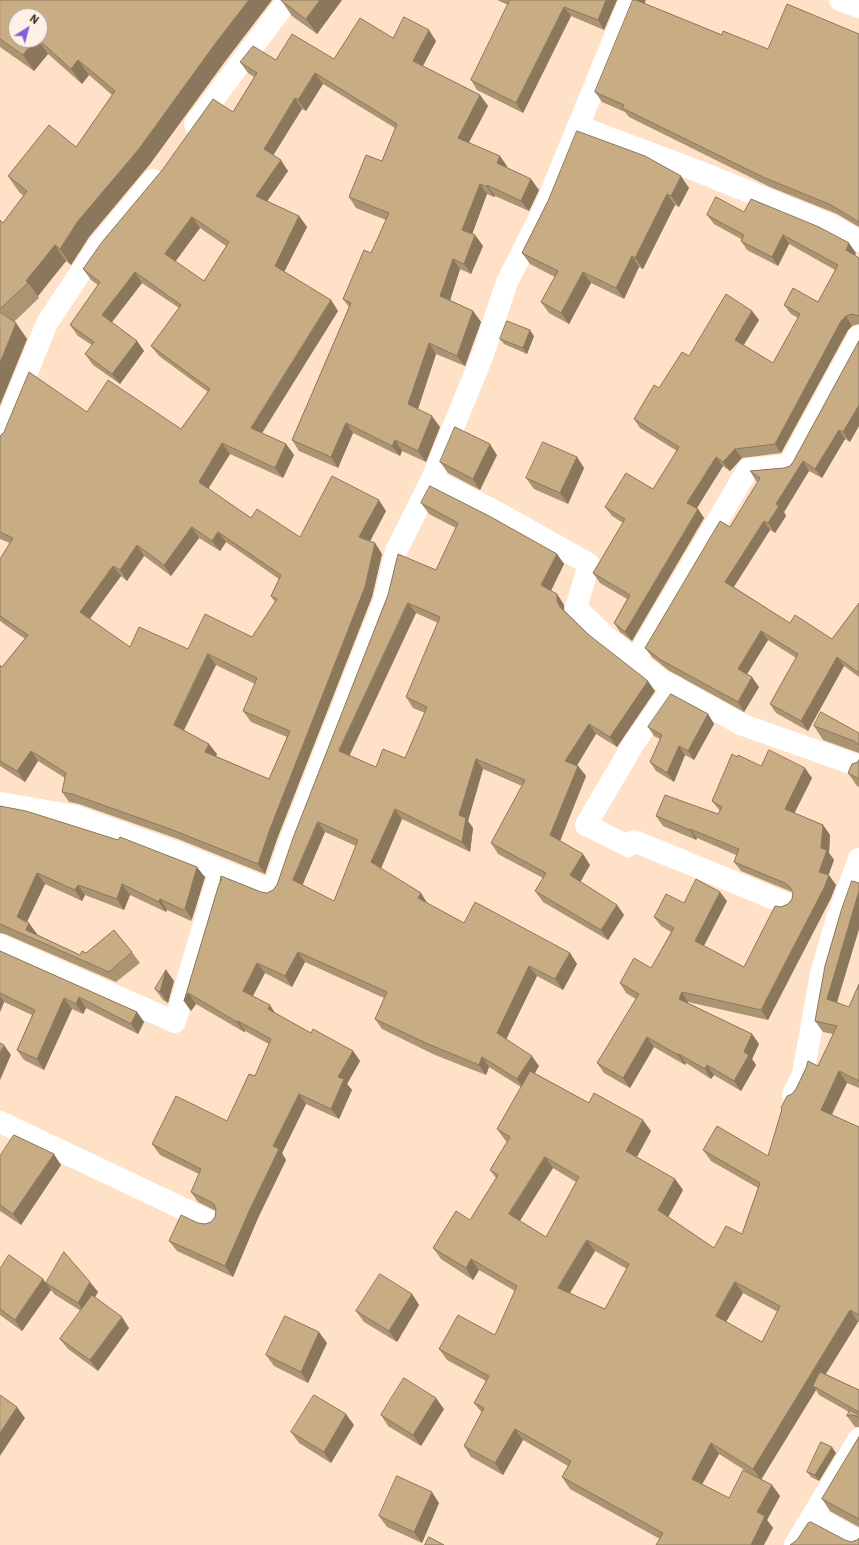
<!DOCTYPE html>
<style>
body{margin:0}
#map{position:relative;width:859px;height:1545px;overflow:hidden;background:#fee1c7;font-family:"IBM Plex Sans",sans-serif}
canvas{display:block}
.north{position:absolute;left:8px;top:8px;width:40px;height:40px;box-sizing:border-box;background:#fdf1e7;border:1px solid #aea298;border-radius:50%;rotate:36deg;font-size:11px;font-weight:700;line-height:16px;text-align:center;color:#372c22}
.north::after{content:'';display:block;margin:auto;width:14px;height:18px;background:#7f61dc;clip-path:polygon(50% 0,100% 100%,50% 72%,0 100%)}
</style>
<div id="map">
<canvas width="859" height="1545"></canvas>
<div class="north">N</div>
</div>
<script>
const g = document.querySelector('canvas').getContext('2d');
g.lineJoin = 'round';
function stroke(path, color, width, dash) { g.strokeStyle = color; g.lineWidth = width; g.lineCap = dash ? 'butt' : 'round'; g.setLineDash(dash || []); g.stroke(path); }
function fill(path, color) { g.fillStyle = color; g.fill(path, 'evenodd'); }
stroke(new Path2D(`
 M840,0l19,7
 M195,124l93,-124
 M578,126l122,46 131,53 28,16
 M0,438l47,-115 52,-78 54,-65
 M432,479l70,36 87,49 -13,44 29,28 56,44 82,45 116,41
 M636,659l112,-190 41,-4 70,-129
 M674,686l-40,57 -48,82 42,21 6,-5 153,63
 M0,803l75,13 98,35 100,40 16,-47 95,-243 12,-50 36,-72 50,-122 25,-75 38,-75 85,-207
 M0,945l175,77 45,-152
 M793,1095l10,-21 18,-100 16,-56 22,-59
 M0,1122l211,100
 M807,1524l14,-4 38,21
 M795,1545l64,-106`), '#fff', 22);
fill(new Path2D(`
 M0,0h272l-46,60 -76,104 -61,73 -18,28 -5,-4 -28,35 1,2 -25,24 2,1 11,16 -27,66v-185l3,3 21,-27 -5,-4 -11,-16 68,-29 36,-52 -23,-20 -7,9 -34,-30 -14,17 -34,-24zM40,16v24h-24z
 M281,0h61l-25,34 -25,-18z
 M497,0h120l-13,30 -33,-14 -48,97 -46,-23 -6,-10 37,-75z
 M645,4l77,31 46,14 91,-15v193l-22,-13 -67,-27 -141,-70 -4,-5 -23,-10 -7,-10z
 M393,38l43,3 -13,25 57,29 8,11 -19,36 38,24v2l32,22 -10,21 -34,-15 -1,1 -7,-3 -15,40 3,1 8,11 -12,28 -11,-5 -10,31 23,11 8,11 -16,44 -29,-12 -18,55 22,18 -14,35 -24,-11 -2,5 -47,-23 -15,35 -39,-17 -7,-11 57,-133 -6,-8 28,-46 15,-33 -30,-12 -7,-11 33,-36 13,-33 -72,-44 -17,27 -4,-2 -29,46 15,16 -21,30 32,15 8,11 -23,45 47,28 7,11 -76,122 24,11 8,11 -11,23 -53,-24 -22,35 43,29 49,19 86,-26 -16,30 5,2 7,11 -10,43 -95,242 -12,35 -87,-35 -99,-35 -10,-2 -7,-10 3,-14 -27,-17 -13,21 -25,-16v-101l2,2 23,-28 -25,-18v-62l10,-16 -10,-4v-103l87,-24 94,17 27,-37 -49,-36 -8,-10 28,-38 -37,-25 -30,39 25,19 7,10 -24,33 -27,-19 -8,-11 7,-9 -14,-9 -8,-11 28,-40 -7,-5 -8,-11 150,-157 21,-35 -6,-4 -8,-11 36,-2 58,-1zM200,228l26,18 -22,35 -29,-20zM199,538l21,13 6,-9 53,37 -8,17 4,6 -23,35 -64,12 -58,-2 -40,-28 31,-43 6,5 17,-25 27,20zM216,665l39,19 -12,27 8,11 36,15 -18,42 -53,-23 1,-2 -33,-24z
 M689,188l-10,19 -4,-2 -32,64 -4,-2 -15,32 -33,-16 -22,41 -20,-11 -8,-11 14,-25 -25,-13 -8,-11 26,-52z
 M744,212l112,41 -1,2 4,3v66l-7,2 -4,4 -67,123 -39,5 -12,13 -7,-5 -27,42 2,1 6,9 -72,123 -12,-9 -6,-9 13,-24 -27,-16 -7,-10 30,-50 -11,-7 -7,-9 48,-18 24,-38 -37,-23 -6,-9 25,-31 30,-32 63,-45 7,9 -15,25 29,18 25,-45 -7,-4 -7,-9 34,-3 17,-32 -46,-26 -11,22 -31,-16 -6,-9v-2l-27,-15 -7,-9z
 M534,336l-7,18 -23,-10 -4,-5z
 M859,341l-9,101 -5,-3 -23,39 -13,-7 -25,41 2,4 -11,17 -5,-3 -36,57 56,36 42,16 27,-35v73l-15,-11 -36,65 -32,-18 -6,-9 26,-46 -28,-18 -21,34 12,13 -15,25 -76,-42 -16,-13 -7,-9 85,-121 28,-45 -2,-1 -6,-10 34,-3 6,-2 3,-4z
 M497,455l-17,35 -32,-17 -8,-11z
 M577,457l7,11 -16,36 -34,-15 -8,-11z
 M421,503l136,51 7,10 -13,27 6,3 7,11v5l25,25 66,56 -38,56 -21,-13 -19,31 1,1 8,10 -26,65 30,24 -10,17 37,23 7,10 -16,25 -65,-38 -8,-11 8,-13 -45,-24 -7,-11 31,-57 -39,-17 -15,52 5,7 -3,24 -68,-33 -21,49 47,36 36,19 106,30 7,11 -14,26 -26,-14 -31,63 33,27 -4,7 54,30 62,28 -14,26 38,22 8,11 -15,27 46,31 28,-14 16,-46 -47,-27 -8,-11 65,6 14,-46 -1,-2 11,-14 26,-28 15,-32 -10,-2 -8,-11 44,-138v46l-22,74 12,4 10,-23v104l-12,-5 -15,32 27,12v195h-1l-32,52 33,16v37h-4l-8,-11 2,-4 -30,-17 -3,-5 -55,89 11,6 8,11 -13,24 6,8 -113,11 -90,-50 -8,-12 6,-11 -45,-26 -20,35 -32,-18 -7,-11 18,-33 -8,-10 12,-22 -39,-21 -8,-11 56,-14 20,-44 -36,-21 -6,10 -32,-21 -8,-11 37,-28 26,-42 -6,-8 17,-28 -2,-2 -8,-11 24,-42 -32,-20 -3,8 -51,-20 -53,-26 -7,-10 9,-21 -79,-36 -13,25 -27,-14 -12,23 22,17 36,20 42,18 7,10 -13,23 5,6 -13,29 -33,-15 -24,49 4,7 -28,58 -25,59 -56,-26 -8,-10 29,-18 7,1 6,-2 4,-5 1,-6 -18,-9 -7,-10 8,-18 -39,-19 -8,-11 75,-23 28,-45 14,-32 -24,-13 -1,1 -48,-28 -5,7 -7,-10 36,-120 1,-5 40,16 6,1 6,-3 4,-5 111,-290 48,-25 20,-42 -27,-14zM416,613l22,10 -32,74 7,11 12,5 -20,45 -29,9 -27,-12zM325,832l31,14 -22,55 -32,-16zM553,1168l23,14 -30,55 -26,-16zM595,1251l32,18 -22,40 -35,-16zM743,1293l35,19 -16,30 -36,-20zM719,1454l30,19 -20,25 -27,-14z
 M708,714l6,10 -20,36 -9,-5 -11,27 -18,-11 -6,-9 10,-23 -6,-3 -6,-9z
 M814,726l45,7v20l-36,-13z
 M737,757l24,9 51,12 -18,35 29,12 7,10 -1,18 5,7 -6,15 8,10 -5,13 -63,122 -80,-18v1l64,31 7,10 -7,15 4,6 -15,26 -27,-16 -3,4 -25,-16 -1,2 -31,-18 -24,41 -26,-15 -7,-10 39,-64 -10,-6 -6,-10 31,-15 20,-36 -10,-6 -7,-9 30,-14 43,-2 -23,45 40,21 37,-60 7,-3 4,-5 1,-6 -1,-1 -51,-21 -7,-9 2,-7 -39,-17 -1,2 -33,-14 -7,-10 62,-2 2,-3 -8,-10z
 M859,760v27l-2,-1 -9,-13z
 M0,806l205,71 -13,42 -1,2 -24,-11 -1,2 -36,-17 -6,15 -39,-15 -3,6 -37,-17 -18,38 10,12h-1l44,21 6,-2 46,-1 8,11 -24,19 -111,-48 -5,-1z
 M0,951l137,61 7,10 -6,12 -52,-26 -3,6 -11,-5 -28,61 -20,-10 -7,-10 15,-35 -28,-13 -4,10z
 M166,970l8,11 -6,22 -5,-3 -8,-11z
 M0,1156l61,9 -40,60 -21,-14z
 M0,1269l43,10 3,4 44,-1 8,10 -3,5 34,31 -31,43 -30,-22 -8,-10 21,-28 -27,-17 -3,-4 -29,41 -22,-16z
 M412,1294l7,11 -22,37 -33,-20 -8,-11z
 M327,1343l-19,40 -34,-17 -8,-11z
 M444,1409l-23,37 -33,-20 -7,-11z
 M354,1425l-23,38 -32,-20 -8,-11z
 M859,1437v90l-29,-16 -8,-12z
 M836,1453l-17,28 -8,-4 -4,-5z
 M439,1503l-17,40 -35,-16 -8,-11z`), '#ab9472');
fill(new Path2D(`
 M249,0h23l-46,60 -76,104 -61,73 -18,28 -11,-16 18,-28z
 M320,0h22l-25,34 -11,-15z
 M606,0h11l-13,30 -6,-10z
 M636,0h10l-4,10z
 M564,7l7,9 -48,97 -7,-10z
 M429,30l7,11 -16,30 -7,-10z
 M35,40h3l10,14 -14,17 -11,-16z
 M78,60l11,15 -7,9 -11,-15z
 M315,73l8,11 -17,27 -8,-11z
 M480,95l8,11 -22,42 -8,-10z
 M295,98l7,11 -31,50 -7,-10z
 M500,156l7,10 -3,8 -7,-11z
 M281,160l7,11 -24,35 -8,-10z
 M681,176l8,12 -10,19 -8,-11z
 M531,179l8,11 -10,21 -8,-10z
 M480,184l7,10 -17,46 -8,-10z
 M487,185l8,11 -1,1 -7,-10z
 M667,194l8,11 -32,64 -8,-11z
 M299,216l8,11 -25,49 -7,-10z
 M192,217l8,11 -27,37 -8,-11z
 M475,235l8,11 -12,28 -7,-10z
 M783,235l6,9 -11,22 -6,-9z
 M849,243l7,10 -4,7 -6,-10z
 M55,245l11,16 -28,35 -10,-13 -2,-2z
 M632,256l7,11 -15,32 -8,-11z
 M453,259l7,10 -12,38 -8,-11z
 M135,272l7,11 -33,43 -7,-11z
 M583,272l8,11 -22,41 -8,-11z
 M331,300l7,11 -79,127 -8,-10z
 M473,311l8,11 -16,44 -8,-10z
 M752,311l7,9 -18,29 -6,-9z
 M846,316l6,10 -4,4 -67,123 -6,-9 66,-123z
 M16,323l11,16 -27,66v-42z
 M530,330l4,6 -7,18 -4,-6z
 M137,341l7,10 -24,33 -8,-10z
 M429,343l7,11 -20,61 -8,-11z
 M859,405v21l-9,16 -7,-10z
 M432,416l8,11 -14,35 -8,-11z
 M346,423l7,10 -15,35 -7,-11z
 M839,430l6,9 -23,39 -7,-9z
 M395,440l7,11 -2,5 -8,-10z
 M222,443l8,11 -24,38 -7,-10z
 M286,444l8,11 -11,23 -8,-10z
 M490,444l7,11 -17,35 -7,-11z
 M735,449l7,9 -12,13 -7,-9z
 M577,457l7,11 -16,36 -8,-11z
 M716,457l7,9 -29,47 -7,-10z
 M803,461l6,10 -25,41 2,4 -11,17 -7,-10 8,-19z
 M379,500l7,11 -19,36 -8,-10z
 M698,509l6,9 -72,123 -7,-9z
 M764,521l6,9 -39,61 -6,-9z
 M192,527l7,11 -28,38 -7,-11z
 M218,532l8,10 -6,9 -8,-10z
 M375,543l7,11 -10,43 -95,242 -12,35 -7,-10 12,-35z
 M137,545l7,11 -17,25 -7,-11z
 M557,554l7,10 -16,32 -7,-11z
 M113,566l8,10 -34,46 -7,-10z
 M557,594l7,11v7l-7,-11z
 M408,603l8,10 -69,148 -8,-10z
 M761,631l7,9 -24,39 -6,-10z
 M208,654l8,11 -35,71 -7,-11z
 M837,657l7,9 -36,65 -7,-10z
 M752,677l7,10 -15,25 -6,-10z
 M648,681l7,10 -38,56 -7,-10z
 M708,714l6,10 -20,36 -6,-9z
 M589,724l7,10 -23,38 -8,-11z
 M209,744l8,10 -4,8 -8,-10z
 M679,746l6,9 -11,27 -7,-9z
 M31,751l7,10 -13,21 -8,-11z
 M476,759l7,10 -15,52 5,7 -3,24 -8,-10 -3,-27z
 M578,766l8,10 -28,70 -8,-11z
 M805,768l7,10 -20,40 -7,-9z
 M395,809l7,10 -23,54 -8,-11z
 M318,822l7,10 -25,59 -7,-11z
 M823,825l7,10 -1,18 5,7 -8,22 -7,-10z
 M690,829l7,9 -1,2 -6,-10z
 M583,854l7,11 -12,21 -8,-11z
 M197,867l8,10 -13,42 -7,-10z
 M37,873l8,11 -21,44 -7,-11z
 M829,875l7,10 -5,13 -63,122 -7,-10z
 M122,884l8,11 -6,15 -7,-11z
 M78,885l7,10 -3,6 -7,-11z
 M859,891v38l-25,82 -7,-12z
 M720,892l7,9 -26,50 -6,-10z
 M421,893l7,11 -10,-6z
 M160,899l7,11 -1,2 -7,-10z
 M617,905l7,10 -16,25 -7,-10z
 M29,923l8,11 -3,5 -8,-9z
 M298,952l7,10 -13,25 -7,-11z
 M570,953l7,11 -14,26 -8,-11z
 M257,963l8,10 -15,28 -7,-10z
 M529,966l8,10 -33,68 -7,-11z
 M166,970l8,11 -6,22 -8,-11z
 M682,992l6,10 -2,6 -7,-9z
 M188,993l8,11 -5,7 -7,-10z
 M0,996l4,6 -4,10z
 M79,997l7,11 -3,6 -7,-10z
 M64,998l8,11 -28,61 -7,-11z
 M270,1005l7,11 -9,-7z
 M137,1012l7,10 -6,12 -7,-10z
 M238,1021l7,10 -1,1 -7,-10z
 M752,1034l7,10 -7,15 4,6 -15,26 -7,-10 10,-29z
 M647,1037l7,10 -24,41 -7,-10z
 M4,1045l7,10 -11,25v-27z
 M353,1051l7,10 -13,23 5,6 -13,29 -8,-10 7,-32z
 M679,1054l7,9 -1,2 -7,-10z
 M532,1056l7,10 -15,23 -7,-10z
 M482,1057l7,10 -3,8 -7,-10z
 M707,1065l7,10 -3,4 -6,-10z
 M839,1071l8,12 -19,38 -7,-11z
 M299,1094l7,10 -24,49 4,7 -28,58 -25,59 -8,-11 48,-120z
 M643,1120l8,11 -17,31 -8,-11z
 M54,1154l7,11 -40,60 -8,-11z
 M545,1157l8,11 -36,57 -8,-11z
 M675,1179l8,11 -17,31 -8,-11z
 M587,1240l8,11 -29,48 -8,-11z
 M471,1259l8,11 -6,10 -7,-12z
 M43,1279l8,11 -29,41 -7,-11z
 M90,1282l8,10 -13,22 -7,-11z
 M735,1282l8,11 -20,34 -7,-11z
 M412,1294l7,11 -22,37 -8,-11z
 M850,1310l8,12 -41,66 -4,-2 3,4 -55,90 -8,-11z
 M122,1317l7,11 -31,43 -8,-11z
 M319,1332l8,11 -19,40 -7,-11z
 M436,1398l8,11 -23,37 -8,-11z
 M17,1407l8,11 -25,38v-23z
 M346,1414l8,11 -23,38 -7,-11z
 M515,1429l8,11 -20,35 -8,-12z
 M711,1443l8,11 -20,36 -7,-11z
 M832,1447l4,6 -17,28 -4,-6z
 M772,1485l8,11 -13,24 6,8 -9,17h-13l6,-33z
 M432,1492l7,11 -17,40 -8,-11z`), '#8b785c');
const building = new Path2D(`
 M0,0h249l-34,44 -76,105 -61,72 -18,28 -5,-4 -29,36 2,2 -28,26v-89l3,3 24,-32 -19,-15 41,-51 27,22 39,-56 -37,-31 -7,9 -32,-29h1v-24h-24v24h19l-12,15 -23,-16z
 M281,0h39l-14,19z
 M510,0h96l-8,20 -34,-13 -48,96 -45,-23z
 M633,0h3l86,35 1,-4 45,18 19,-45 72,30v188l-28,-17 -68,-28 -141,-69 2,-3 -29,-13z
 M404,17l25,13 -16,31 67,34 -22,43 42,18 -3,7 34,16 -10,22 -34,-16v2l-7,-3 -18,46 13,5 -11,29 -11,-5 -13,37 33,15 -16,45 -28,-13 -21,61 24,12 -14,35 -23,-11 -3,6 -46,-23 -15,34 -39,-17 59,-137 -8,-4 21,-49 7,3 18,-40 -40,-16 17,-42 16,6 15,-37 -82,-51 -17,27 -3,-2 -31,51 17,11 -25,36 43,20 -24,50 56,34 -80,128 35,16 -11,24 -53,-25 -23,39 52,36 6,-9 43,28 32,-61 47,24 -20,37 16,6 -10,44 -95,242 -12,35 -88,-35 -98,-35 -10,-2 4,-19 -35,-22 -14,20 -17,-10v-96l2,2 26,-32 -28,-19v-57l13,-21 -13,-6v-96l4,-4 25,-60 58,40 21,-32 73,49 29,-40 -59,-43 30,-41 -46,-33 -33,43 35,26 -25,33 -27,-20 9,-12 -24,-17 30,-43 -17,-13 19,-27 61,-73 50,-70 20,13 24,-39 -17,-11 13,-16 23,14 16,-26 42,25 26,-41 33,20zM192,217l37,25 -25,39 -39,-27zM192,527l20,14 6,-9 63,43 -10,21 6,3 -25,38 -47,-23 -17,35 -49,-22 -9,20 -50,-35 33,-46 7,4 17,-25 27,20zM208,654l49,24 -14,33 47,20 -21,48 -64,-27 4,-8 -35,-19z
 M577,131l68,25 36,20 -10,20 -4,-2 -32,64 -3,-2 -16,32 -33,-16 -22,41 -20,-11 17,-31 -36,-18 26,-52z
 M716,197l28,15 7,-13 68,28 30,16 -3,7 13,8v58l-7,-2 -6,2 -5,5 -66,123 -40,5 -12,13 -7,-5 -29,46 11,6 -73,123 -11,-9 16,-28 -37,-22 32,-54 -20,-12 21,-34 27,16 26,-42 -45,-28 20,-34 5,3 23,-36 7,4 37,-62 26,17 -17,29 38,23 27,-49 -16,-9 9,-17 25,14 20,-37 -55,-30 -11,22 -31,-16 3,-6 -37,-20z
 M0,312l16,11 -16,40z
 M507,321l23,9 -7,18 -23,-9z
 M859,341v64l-16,27 -4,-2 -24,39 -12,-8 -27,43 3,2 -11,17 -4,-2 -39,61 65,41 5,-8 37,24 27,-36v70l-22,-16 -36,64 -31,-17 28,-50 -37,-23 -23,38 14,8 -14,25 -77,-42 -16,-12 75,-127 10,6 30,-49 -10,-7 34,-3 6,-2 3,-4z
 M455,427l35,17 -17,35 -33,-17z
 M543,442l34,15 -17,36 -34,-15z
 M430,486l61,31 66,37 -16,31 16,9v7l3,6 29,28 59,46 -38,56 -21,-13 -24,37 13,5 -28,69 33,19 -13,21 47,30 -16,25 -66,-39 11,-18 -55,-30 34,-63 -49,-21 -17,56 7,3 -4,24 -67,-33 -24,53 50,31 -3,5 46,25 11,-21 95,51 -15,26 -26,-13 -32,67 35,23 -15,23 -35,-22 -3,8 -51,-21 -53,-25 12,-27 -89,-40 -13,24 -28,-13 -14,28 27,14 -2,4 43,24 2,-4 40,22 -15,26 6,2 -13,30 -32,-15 -26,52 6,3 -28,58 -26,59 -56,-25 12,-26 17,8 7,1 6,-2 4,-5 1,-7 -2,-6 -5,-3 -18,-9 10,-23 -49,-25 24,-48 51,25 22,-47 6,2 16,-37 -33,-18 -1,1 -49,-29 -4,8 35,-117 3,-5 -2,2 1,-5 40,16 6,1 6,-3 4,-5 16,-47 95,-243 10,-41 38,16 22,-47 -37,-20zM408,603l32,14 -34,80 21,10 -22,51 -22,-9 -7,18 -37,-16zM318,822l40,18 -24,61 -41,-21z
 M671,694l37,20 -20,37 -9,-5 -12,27 -17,-11 12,-27 -14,-8z
 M821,712l38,21v12l-5,-4 -40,-15z
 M769,750l36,18 -20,41 38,16 -2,23 6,2 -8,22 10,3 -5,13 -63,122 -79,-18 -3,7 73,35 -8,18 5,3 -15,26 -27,-16 -2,4 -26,-15 -1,1 -31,-18 -24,41 -26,-15 42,-69 -19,-11 14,-25 17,10 23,-40 -20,-11 12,-23 18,9 12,-24 24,13 -25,49 49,26 31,-61 6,1 7,-3 4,-5 1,-6 -3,-6 -5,-4 -51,-21 5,-13 -49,-20v1l-34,-14 9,-21 53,19 4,-7 -10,-6 20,-47 5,3 1,-2 23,11z
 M859,760v19l-11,-6 4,-9 6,-2z
 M0,806l26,5 92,29 2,-3 77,30 -12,42 -2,1 -23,-11 -1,3 -37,-18 -5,15 -39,-14 -3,5 -38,-17 -20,44 12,6 -3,7 54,25 2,-4 4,2 28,-23 18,22 -23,20 -109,-48z
 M852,881l7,2v8l-32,108 22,8 10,-23v97l-20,-10 -18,39 38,17v188l-9,-5 -97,159 -42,-26 -19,36 37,19 14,-28 29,15 -15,27 8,4 -14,29h-95l7,-12 -101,-56 9,-16 -56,-32 -20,34 -31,-17 20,-38 -10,-5 15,-27 -50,-27 19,-34 37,20 22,-49 -46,-27 -5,9 -33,-20 23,-37 14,9 28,-45 -8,-5 20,-33 -13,-8 33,-58 59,32 5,-10 49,27 -17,31 49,28 -17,31 56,38 12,-22 16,8 18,-51 -57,-33 14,-24 51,30 14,-47 -1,-1 6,-12 5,-2 4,-5 10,-21 2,-7 10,5 19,-40 -22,-5 10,-55 16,-55zM545,1157l34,20 -33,60 -37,-23zM587,1240l42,24 -24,45 -47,-21zM735,1282l45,24 -18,36 -46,-26z
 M0,951l137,61 -6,12 -52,-27 -3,7 -12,-6 -27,61 -20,-9 18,-40 -35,-17z
 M166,970l-6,22 -5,-3z
 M0,1043l4,2 -4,8z
 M14,1135l40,19 -41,60 -13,-9v-49z
 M64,1252l26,30 -12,21 -32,-20z
 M9,1255l34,24 -28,41 -15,-11v-40z
 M380,1274l32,20 -23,37 -33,-20z
 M92,1295l30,22 -32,43 -30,-21z
 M285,1316l34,16 -18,40 -35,-17z
 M820,1372l39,18v22l-46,-26z
 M404,1378l32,20 -23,37 -32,-20z
 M0,1395l17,12 -17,26z
 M314,1395l32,19 -22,38 -33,-20z
 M850,1410l9,5v4l-2,-3 -6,-1 -4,1z
 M859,1437v83l-2,-2 -35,-19z
 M821,1442l11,5 -17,28 -8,-3z
 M397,1476l35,16 -18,40 -35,-16z
 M811,1522l34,18 6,2 6,-2 2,-2v7h-69l7,-5 11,-17z
 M429,1537l15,8h-19z`);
fill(building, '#c7ac84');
stroke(building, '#8b785c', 1);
</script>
